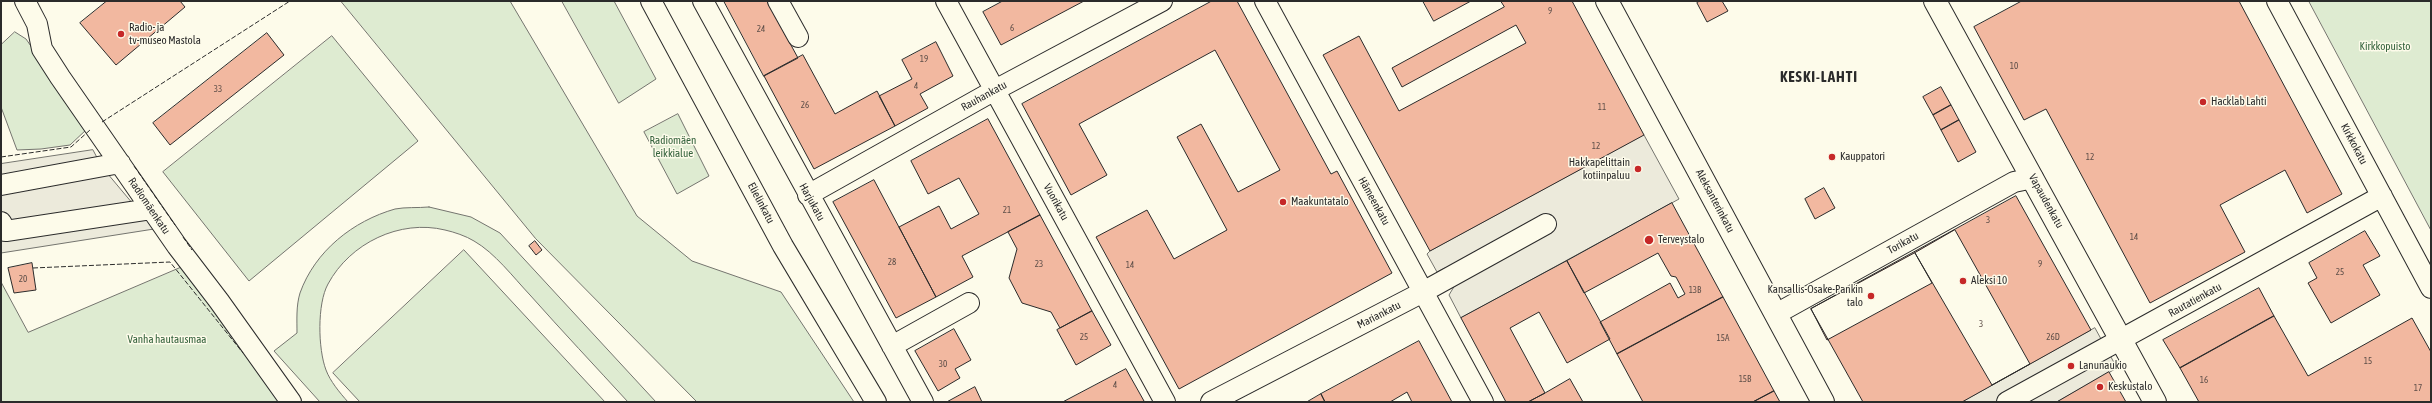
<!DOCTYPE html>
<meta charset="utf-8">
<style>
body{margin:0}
#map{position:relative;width:2432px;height:403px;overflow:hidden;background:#fdfbea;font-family:"Asap Condensed",sans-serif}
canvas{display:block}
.frame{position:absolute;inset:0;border:2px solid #2b2b2b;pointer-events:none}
</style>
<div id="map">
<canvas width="2432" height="403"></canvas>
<div class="frame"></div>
</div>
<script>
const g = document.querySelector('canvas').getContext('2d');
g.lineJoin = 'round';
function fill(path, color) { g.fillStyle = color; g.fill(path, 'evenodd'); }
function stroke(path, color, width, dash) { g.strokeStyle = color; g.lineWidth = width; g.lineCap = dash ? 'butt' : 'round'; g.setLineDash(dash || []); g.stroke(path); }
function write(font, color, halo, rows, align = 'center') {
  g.font = font + ' "Asap Condensed",sans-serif'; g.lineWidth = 3; g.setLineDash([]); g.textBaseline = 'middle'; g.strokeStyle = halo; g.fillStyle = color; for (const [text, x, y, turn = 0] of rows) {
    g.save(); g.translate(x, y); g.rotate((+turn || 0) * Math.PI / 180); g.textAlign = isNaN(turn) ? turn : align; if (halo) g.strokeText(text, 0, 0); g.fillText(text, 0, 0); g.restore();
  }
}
const green = new Path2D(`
 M341,1h169l127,215 55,45 89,31 73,110h-157l-161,-163z
 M562,1h52l42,78 -37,24z
 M2309,1h122v229z
 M15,32l11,7 60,86 1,4 -17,16 -29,4 -24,1 -16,-43v-62z
 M332,36l86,105 -169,140 -86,-109z
 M678,114l31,62 -32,18 -33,-62z
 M429,207l42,10 29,16 156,169h-28c-33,-36 -66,-71 -98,-107 -17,-18 -35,-42 -56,-54 -8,-5 -20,-9 -29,-11 -45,-11 -95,13 -117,54 -11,20 -10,65 -2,86 4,11 14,23 22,32h-28l-46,-51 23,-18c0,-13 -1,-27 3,-40 15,-42 53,-72 95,-84 10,-2 23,-1 34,-2z
 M464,250l141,152h-245l-27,-29z
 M187,265l105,137h-291v-120l27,50z`);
fill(green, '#deebd1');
stroke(green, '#74746e', 1);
const parking = new Path2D(`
 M1644,135l35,64 -218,119 -12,-23 6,-10 -10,-17 -8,4 -10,-18 3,-3z
 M93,150l9,17 52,62 -153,24v-89z
 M2095,328l22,40 -60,34h-95z`);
fill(parking, '#eceadb');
stroke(parking, '#74746e', 1);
const building = new Path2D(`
 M107,1h73l5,6 -69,58 -36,-42z
 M724,1h43l31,57 -34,18z
 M1003,1h81l-83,44 -18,-33z
 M1212,1h25l94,173 6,-3 55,102 -213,116 -83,-152 51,-27 27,49 53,-29 -50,-93 24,-13 37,68 42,-22 -65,-120 -136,74 28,51 -36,20 -49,-91z
 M1423,1h48l-37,20z
 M1501,1h71l72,134 -214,116 -107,-196 36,-19 40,75 127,-68 -10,-18 -114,62 -10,-19 112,-61z
 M1700,1h22l6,10 -21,11 -10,-19z
 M2022,1h217l103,193 -35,19 -22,-43 -65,35 25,47 -95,51 -104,-194 -22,11 -50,-93z
 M267,33l17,22 -114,90 -17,-22z
 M936,42l17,34 -33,18 8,14 -33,18 -16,-30 33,-17 -10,-19z
 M803,55l32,59 42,-23 18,35 -81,43 -50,-93z
 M1941,87l10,18 -18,10 -10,-18z
 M1951,105l8,15 -18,10 -8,-15z
 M988,119l52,96 -78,41 11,21 -37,20 -37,-70 40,-21 12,23 28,-15 -20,-36 -31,16 -17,-33z
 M1959,120l17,32 -18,10 -17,-32z
 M874,180l62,117 -40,21 -63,-116z
 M1824,188l11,20 -20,11 -10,-20z
 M2016,196l75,134 -129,72h-99l-52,-93z
 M1672,203l51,94 -106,57 -17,-32 70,-39 8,15 7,-4 -9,-17 -5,-1 -13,-23 -74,40 -17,-32z
 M1040,215l52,96 -32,17 -9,-16 -29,-9 -13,-25 8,-29 -9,-17z
 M1955,230l75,134 -38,21 -77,-132z
 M2365,231l15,25 -17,9 17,30 -49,28 -23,-40 9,-5 -8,-15z
 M535,241l7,9 -6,5 -7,-9z
 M1915,253l17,30 -105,57 -16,-31z
 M1567,261l43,78 -43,24 -28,-51 -29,16 35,65 -17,9h-22l-45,-84z
 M32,263l4,27 -22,3 -6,-25z
 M2259,288l15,28 -94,52 -17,-28z
 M1723,297l51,94 -21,11h-110l-26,-48z
 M1092,311l19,34 -35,20 -19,-35z
 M2274,316l34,60 104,-58 19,34v50h-232l-19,-34z
 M954,329l17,31 -16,9 5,9 -22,13 -23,-40z
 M1419,341l33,61h-40l-5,-10 -17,10h-65l-4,-8z
 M1126,369l18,32 -3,1h-78z
 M2109,372l17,30h-69z
 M1570,379l13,23h-55l17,-9z
 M975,387l7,15h-35z
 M1774,391l6,11h-27z
 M1321,394l4,8h-18z`);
fill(building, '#f2b8a0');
stroke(building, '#2b2b2b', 1);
const minor = new Path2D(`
 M25,1l12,23 5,25 18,28 117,169 42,55 72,101
 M651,1l132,245 93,156
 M703,1l220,401
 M778,1l20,36
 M946,1l219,401
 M1265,1l218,401
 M2277,1l154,287
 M1,185l119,-22
 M808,195l187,-105 167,-89
 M1,222l5,9 145,-22
 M1776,314l238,-132 19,-4
 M892,346l77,-43
 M1211,402l212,-110 123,-68
 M2007,402l375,-206`);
const major = new Path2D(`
 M1607,1l216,401
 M1935,1l220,401`);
stroke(minor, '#2b2b2b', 22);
stroke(major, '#2b2b2b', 24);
stroke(minor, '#fdfbea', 20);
stroke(major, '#fdfbea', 22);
stroke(new Path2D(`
 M102,122l188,-121
 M1,157l70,-10 19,-17
 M134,166l41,59
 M183,237l9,13
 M33,268l137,-6 73,91`), '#2b2b2b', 1, [5, 2]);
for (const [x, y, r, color] of [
 [121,34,4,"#c62828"],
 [2203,102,4,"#c62828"],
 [1832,157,4,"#c62828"],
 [1638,169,4,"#c62828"],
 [1283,202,4,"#c62828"],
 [1649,240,5,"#c62828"],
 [1963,281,4,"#c62828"],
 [1871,296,4,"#c62828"],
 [2071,366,4,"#c62828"],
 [2100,387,4,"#c62828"]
]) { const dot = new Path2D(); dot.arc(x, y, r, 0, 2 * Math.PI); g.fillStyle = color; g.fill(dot); stroke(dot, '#fdfbea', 1.5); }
write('9px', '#5d4e48', null, [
 ["9",1550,11],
 ["6",1012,28],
 ["24",761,29],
 ["19",924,59],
 ["10",2014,66],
 ["4",916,86],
 ["33",218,89],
 ["26",805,105],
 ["11",1602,107],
 ["12",1596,146],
 ["12",2090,157],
 ["21",1007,210],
 ["3",1988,220],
 ["14",2134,237],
 ["28",892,262],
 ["23",1039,264],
 ["9",2040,264],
 ["14",1130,265],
 ["25",2340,272],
 ["20",23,279],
 ["13B",1695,290],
 ["3",1981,324],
 ["25",1084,337],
 ["26D",2053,337],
 ["15A",1723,338],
 ["15",2368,361],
 ["30",943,364],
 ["15B",1745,379],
 ["16",2204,380],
 ["4",1115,385],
 ["17",2418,388]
]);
write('11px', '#2b2b2b', '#fdfbea', [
 ["Radio- ja",129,28],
 ["tv-museo Mastola",129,41],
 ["Hacklab Lahti",2211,102],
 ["Kauppatori",1840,157],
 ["Hakkapelittain",1630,163,"right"],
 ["kotiinpaluu",1630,176,"right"],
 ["Maakuntatalo",1291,202],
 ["Terveystalo",1658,240],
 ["Aleksi 10",1971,281],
 ["Kansallis-Osake-Pankin",1863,290,"right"],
 ["talo",1863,303,"right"],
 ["Lanunaukio",2079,366],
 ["Keskustalo",2108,387]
], 'left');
write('11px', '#34623c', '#fdfbea', [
 ["Kirkkopuisto",2385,47],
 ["Radiomäen",673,141],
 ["leikkialue",673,154],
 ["Vanha hautausmaa",167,340]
]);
write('11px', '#2b2b2b', '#fdfbea', [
 ["Rauhankatu",984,96,-29],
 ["Kirkkokatu",2354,144,62],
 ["Hämeenkatu",1374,201,61],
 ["Aleksanterinkatu",1715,201,62],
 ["Vapaudenkatu",2046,201,61],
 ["Harjukatu",812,202,61],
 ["Vuorikatu",1056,202,61],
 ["Elielinkatu",761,203,62],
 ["Radiomäenkatu",149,206,56],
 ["Torikatu",1903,243,-29],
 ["Rautatienkatu",2195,300,-29],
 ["Mariankatu",1379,315,-27]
]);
g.letterSpacing = '1px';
write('bold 15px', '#2b2b2b', '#fdfbea', [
 ["KESKI-LAHTI",1819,77]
]);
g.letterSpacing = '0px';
</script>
